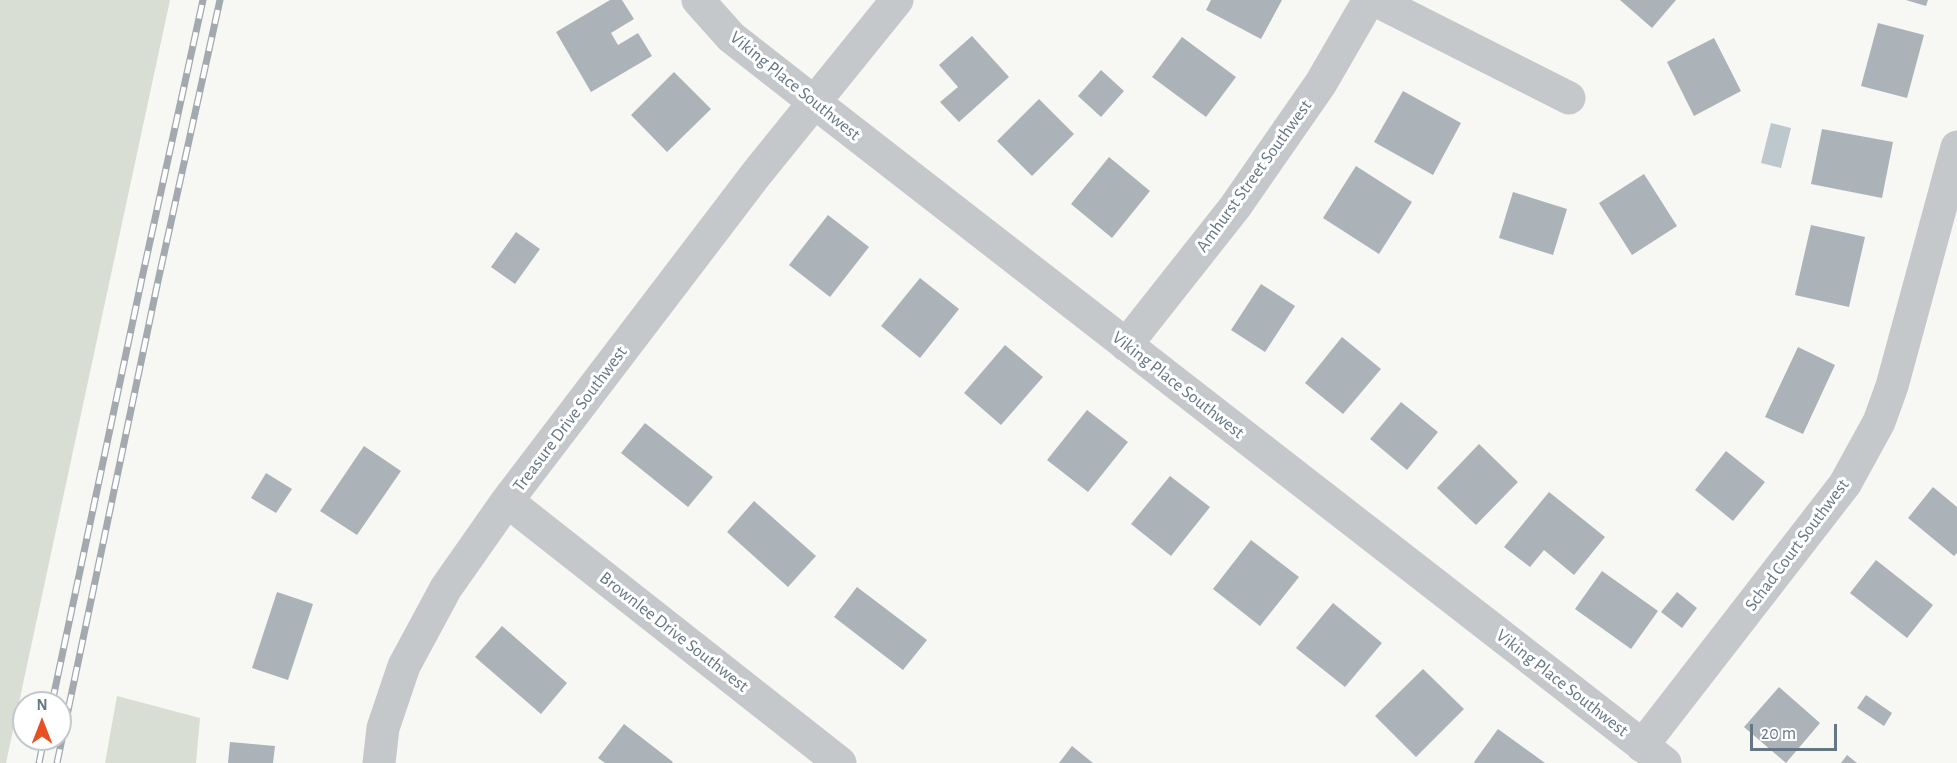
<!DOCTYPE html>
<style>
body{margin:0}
#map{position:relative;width:1957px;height:763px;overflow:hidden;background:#f7f7f3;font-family:"Alegreya Sans",sans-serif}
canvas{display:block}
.north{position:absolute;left:12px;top:691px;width:60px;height:60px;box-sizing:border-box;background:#fff;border:2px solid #c1c9ce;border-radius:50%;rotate:0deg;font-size:16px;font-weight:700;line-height:24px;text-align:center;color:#657785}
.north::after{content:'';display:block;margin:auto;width:21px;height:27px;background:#e84f22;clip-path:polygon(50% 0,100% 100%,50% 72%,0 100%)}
.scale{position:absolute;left:1750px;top:724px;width:87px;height:27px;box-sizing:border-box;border:3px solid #657785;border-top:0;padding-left:8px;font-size:18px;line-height:21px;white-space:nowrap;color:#657785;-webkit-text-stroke:4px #fff;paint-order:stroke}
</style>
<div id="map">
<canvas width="1957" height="763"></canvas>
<div class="north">N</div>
<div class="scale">20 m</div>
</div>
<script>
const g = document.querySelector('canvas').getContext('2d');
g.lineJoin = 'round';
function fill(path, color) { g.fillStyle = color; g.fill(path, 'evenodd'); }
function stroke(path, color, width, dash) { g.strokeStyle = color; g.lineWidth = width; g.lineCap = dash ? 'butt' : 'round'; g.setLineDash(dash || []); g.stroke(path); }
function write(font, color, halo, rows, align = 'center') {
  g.font = font + ' "Alegreya Sans",sans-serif'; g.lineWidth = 6; g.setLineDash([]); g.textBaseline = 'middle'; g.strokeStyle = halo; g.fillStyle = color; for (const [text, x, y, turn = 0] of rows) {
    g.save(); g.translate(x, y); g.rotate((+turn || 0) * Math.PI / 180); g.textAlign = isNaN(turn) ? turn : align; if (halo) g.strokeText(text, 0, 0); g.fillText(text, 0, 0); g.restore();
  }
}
fill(new Path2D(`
 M0,0h170l-164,763h-6z
 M117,696l83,22 -4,45h-91z`), '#d8ded4');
fill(new Path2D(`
 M1771,123l20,5 -10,40 -20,-5z`), '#bcc8cc');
fill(new Path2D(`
 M610,0h12l12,19 -23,14 7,12 20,-12 14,23 -61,36 -35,-60z
 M1211,0h71l-21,39 -55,-29z
 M1620,0h56l-24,28z
 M1906,0h22l-2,6z
 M1878,23l46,12 -17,63 -46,-12z
 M972,36l37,41 -50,45 -19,-20 18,-15 -19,-22z
 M1182,37l54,40 -30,40 -54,-40z
 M1714,38l27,53 -47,25 -27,-54z
 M1101,70l23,21 -23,26 -23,-21z
 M674,72l37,37 -44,43 -36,-37z
 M1403,91l58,32 -28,52 -59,-33z
 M1039,99l35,35 -42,42 -35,-35z
 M1822,129l71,13 -11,56 -71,-14z
 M1109,157l41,34 -38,47 -41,-34z
 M1356,166l56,36 -33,52 -56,-36z
 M1644,174l33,52 -45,29 -33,-52z
 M1513,192l54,17 -14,46 -54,-17z
 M828,215l41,32 -39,50 -41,-32z
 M1811,225l54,12 -16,70 -54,-12z
 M516,232l24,17 -25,35 -24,-17z
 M920,278l39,31 -39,49 -39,-32z
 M1261,284l34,22 -30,46 -34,-22z
 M1342,337l39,32 -38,45 -38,-31z
 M1005,345l38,32 -42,48 -37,-32z
 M1798,347l37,18 -32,69 -38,-17z
 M1401,402l37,30 -31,38 -37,-31z
 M1087,410l41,32 -40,50 -41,-32z
 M645,423l68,54 -25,30 -67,-54z
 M1479,444l39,38 -42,43 -39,-37z
 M364,446l37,25 -44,64 -37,-24z
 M1726,451l39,31 -32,39 -38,-31z
 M266,473l26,16 -16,24 -25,-15z
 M1170,476l40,31 -39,49 -40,-32z
 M1933,487l24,20v46l-3,3 -46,-38z
 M1549,492l56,45 -31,38 -30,-25 -14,17 -26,-20z
 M754,501l62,55 -28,31 -61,-55z
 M1251,540l48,37 -39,49 -47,-37z
 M1876,560l57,45 -26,33 -57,-45z
 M1602,571l56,40 -27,38 -56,-40z
 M857,587l70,53 -24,30 -69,-53z
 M277,592l36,12 -25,76 -36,-12z
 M1677,592l20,16 -15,20 -21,-16z
 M1333,603l49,40 -37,44 -49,-39z
 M502,626l65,57 -26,31 -66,-57z
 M1423,669l41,40 -48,48 -41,-41z
 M1779,687l41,36 -34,40 -42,-36z
 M1866,695l26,18 -8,13 -27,-18z
 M624,724l49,38 -1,1h-67l-7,-5z
 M1498,729l47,34h-70l-1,-1z
 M230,742l45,4 -2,17h-45z
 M1072,746l21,17h-34z
 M1847,755l10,8h-16z`), '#abb3b9');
stroke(new Path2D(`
 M698,0l33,37 83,65 851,661
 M1375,0l194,98
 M1126,345l109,-138 86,-124 48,-83
 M507,501l333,262
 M1642,746l203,-262 34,-62 13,-36 65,-239
 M379,763l4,-35 21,-62 42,-78 61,-87 250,-328 140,-173`), '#c4c8cb', 33);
const rail = new Path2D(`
 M52,703l90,-425 61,-278
 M39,763l5,-24
 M57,763l101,-482 62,-281`);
stroke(rail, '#a2a9af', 7);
stroke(rail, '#fff', 4.5, [14]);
write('18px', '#657785', '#fff', [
 ["Viking Place Southwest",795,86,39],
 ["Amhurst Street Southwest",1254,176,-54],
 ["Viking Place Southwest",1178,385,38],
 ["Treasure Drive Southwest",570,419,-53],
 ["Schad Court Southwest",1797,545,-53],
 ["Brownlee Drive Southwest",674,632,38],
 ["Viking Place Southwest",1562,683,38]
]);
</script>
